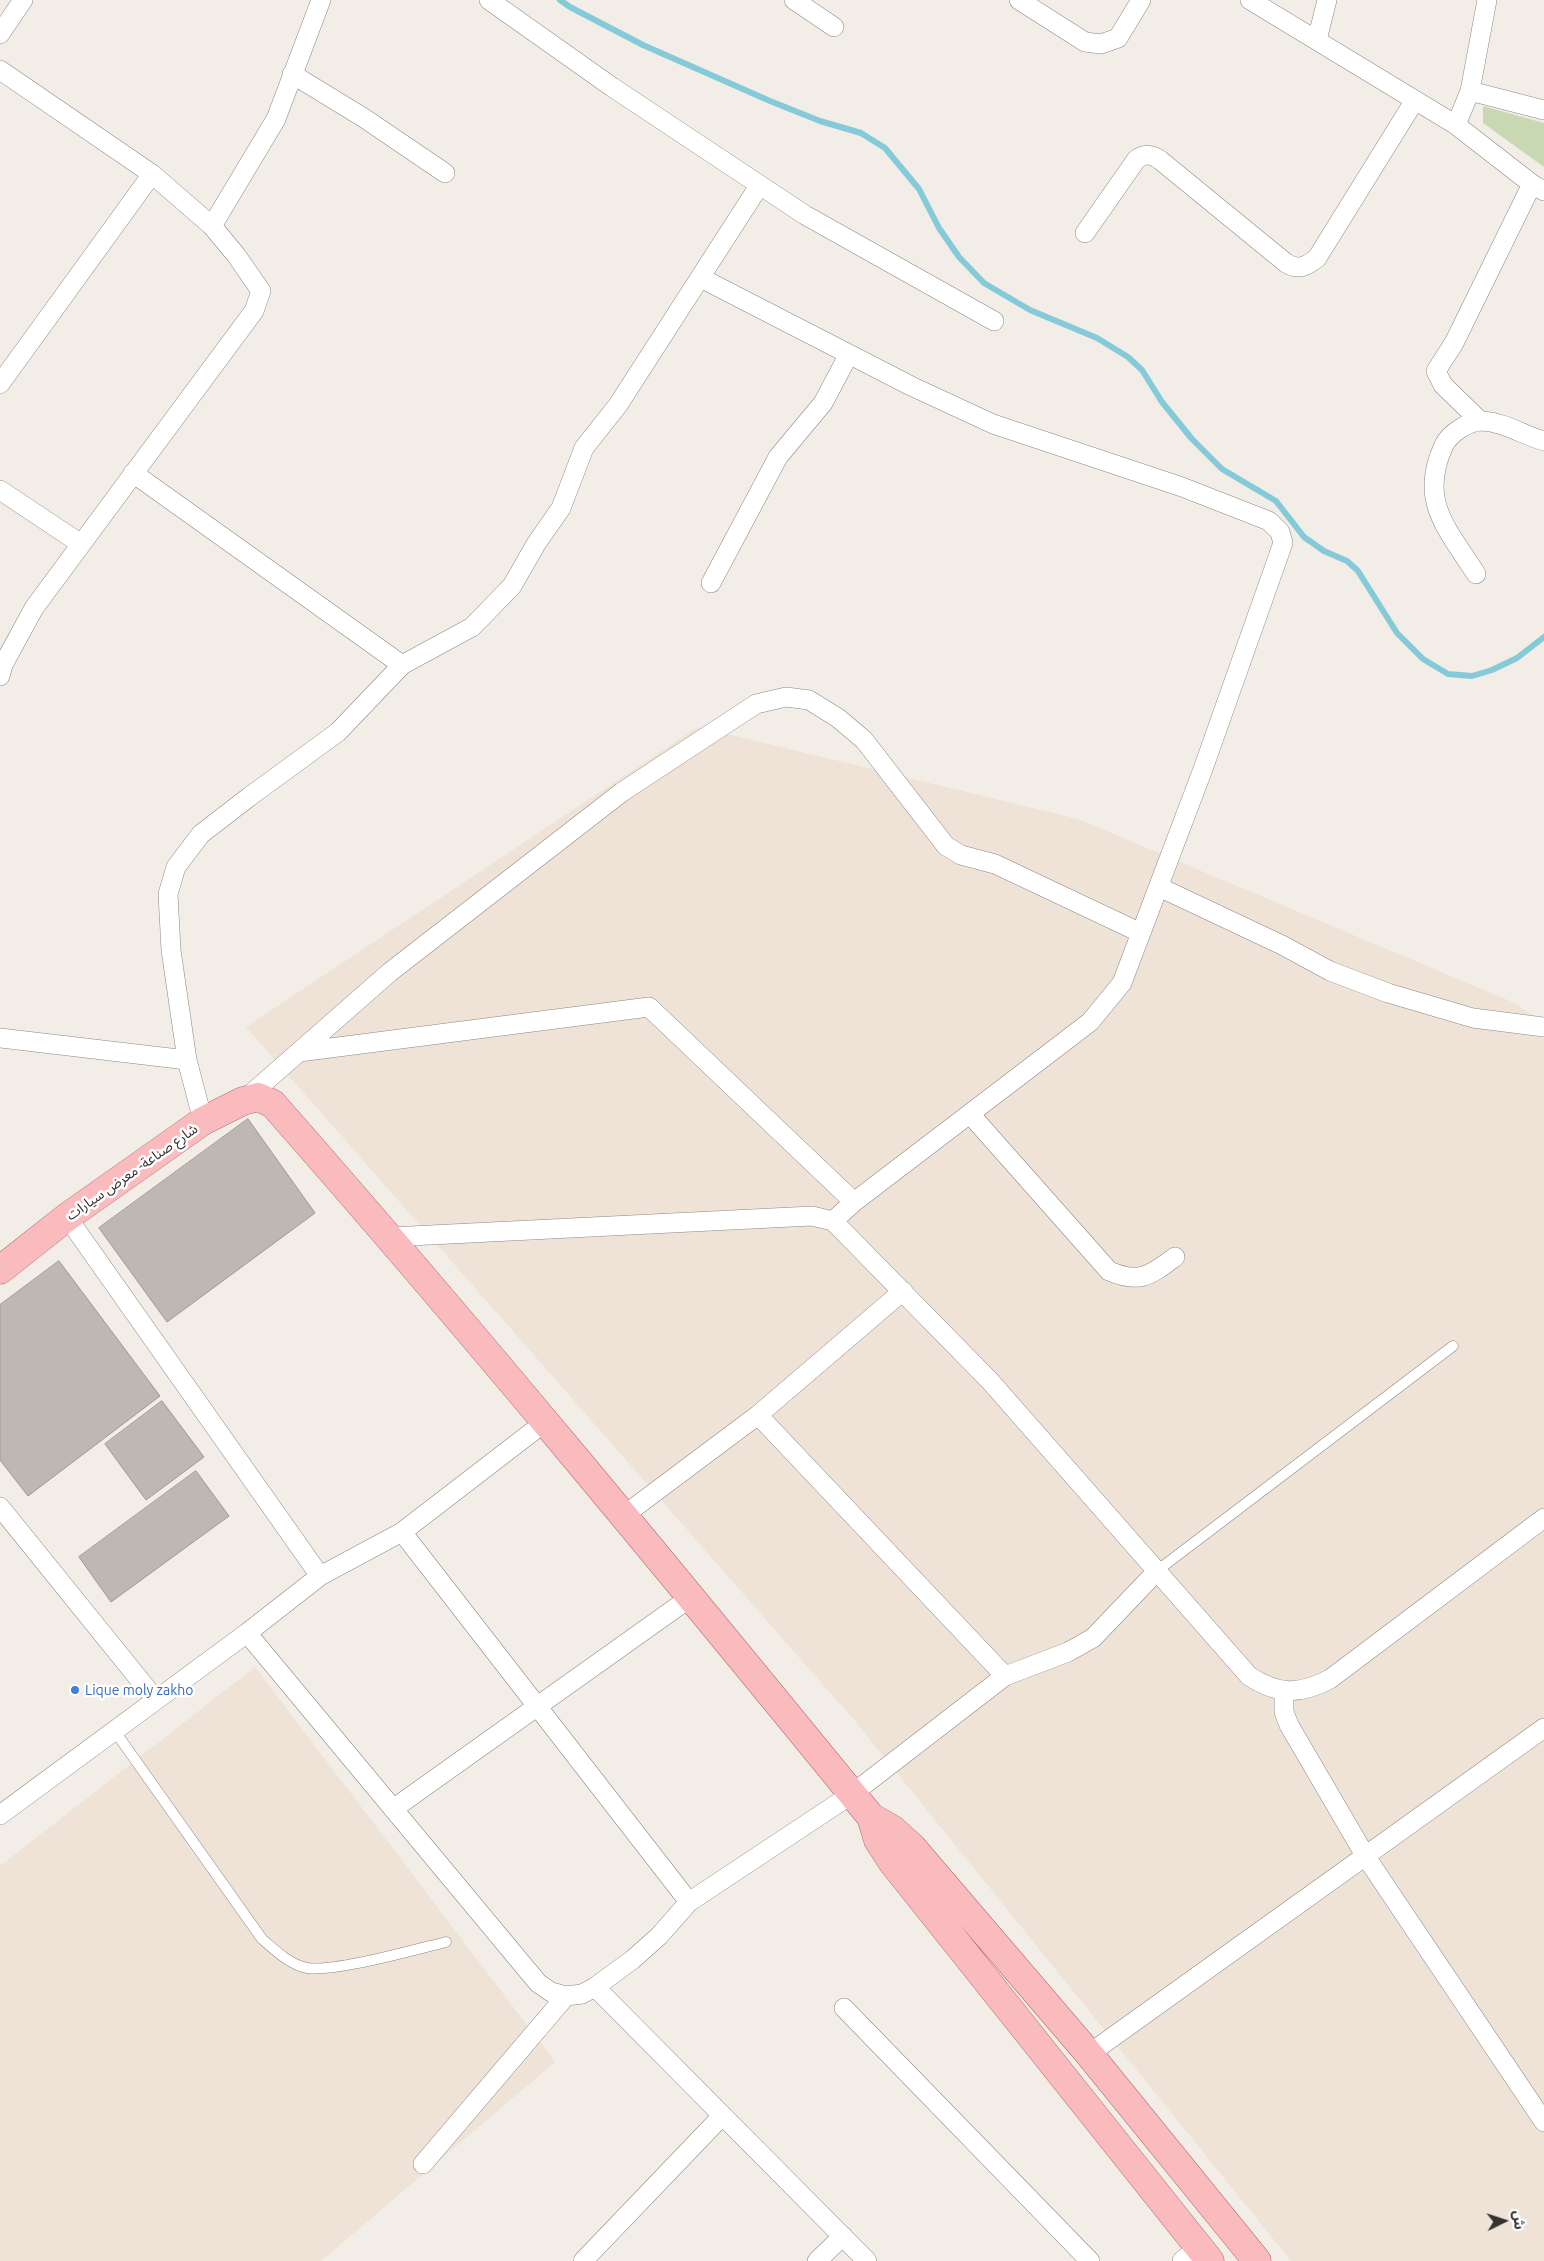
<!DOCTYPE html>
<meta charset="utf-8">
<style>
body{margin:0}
#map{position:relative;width:1544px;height:2261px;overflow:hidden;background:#f2ede6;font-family:Ubuntu,"Noto Sans Arabic",sans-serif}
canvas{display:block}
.north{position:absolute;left:1479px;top:2196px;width:50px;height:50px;-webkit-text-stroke:4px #fff;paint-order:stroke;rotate:86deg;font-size:14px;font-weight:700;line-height:20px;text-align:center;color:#34312f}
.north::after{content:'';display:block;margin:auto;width:18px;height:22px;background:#34312f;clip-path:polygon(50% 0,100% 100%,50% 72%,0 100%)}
</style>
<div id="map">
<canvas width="1544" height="2261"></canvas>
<div class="north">ش</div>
</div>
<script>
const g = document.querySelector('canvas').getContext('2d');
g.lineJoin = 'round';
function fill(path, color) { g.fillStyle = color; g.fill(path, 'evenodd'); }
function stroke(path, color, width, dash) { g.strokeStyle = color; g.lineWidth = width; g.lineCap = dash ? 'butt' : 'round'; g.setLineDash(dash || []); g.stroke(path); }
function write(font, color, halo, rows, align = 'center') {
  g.font = font + ' Ubuntu,"Noto Sans Arabic",sans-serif'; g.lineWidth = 5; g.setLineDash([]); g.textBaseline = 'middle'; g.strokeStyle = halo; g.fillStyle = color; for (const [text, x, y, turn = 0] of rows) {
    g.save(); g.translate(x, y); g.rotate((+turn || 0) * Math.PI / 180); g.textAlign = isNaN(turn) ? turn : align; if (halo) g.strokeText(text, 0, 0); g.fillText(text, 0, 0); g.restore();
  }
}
fill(new Path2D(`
 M698,727l380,92 432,182 34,21v1239h-253l-436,-540 -609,-694z
 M255,1667l300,395 -234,199h-321v-395z`), '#eee3d6');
fill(new Path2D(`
 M1483,106l61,17v44l-61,-44z`), '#c7d8b3');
stroke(new Path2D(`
 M560,0l10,7 73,38 127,56 50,20 41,12 24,15 34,41 20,39 20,29 25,26 46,27 67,28 31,19 14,13 20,32 30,37 30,30 54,32 28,36 20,14 23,10 11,10 39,62 26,26 25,15 24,2 20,-6 25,-12 27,-21`), '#85cad9', 6);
const building = new Path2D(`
 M248,1119l67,94 -148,109 -68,-94z
 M59,1261l101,135 -132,100 -28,-36v-155z
 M162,1401l42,56 -58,43 -41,-56z
 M196,1471l33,45 -118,86 -32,-45z`);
fill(building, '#bdb8b1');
stroke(building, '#9d9792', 1);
const lane = new Path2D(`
 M1158,1570l295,-224
 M114,1730l148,209c13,11 25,23 41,28 23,8 114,-18 143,-25`);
const street = new Path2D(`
 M489,0l123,87 193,128 189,106
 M794,0l40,27
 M1019,0l66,42 16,2 17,-6 23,-38
 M1250,0l206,125 76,59 12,7
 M0,34l23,-34
 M1317,40l10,-40
 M0,70l152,104 60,52 24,29 25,36 -7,20 -220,297 -31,57 -3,11
 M292,74l72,44 81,55
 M1470,91l74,19
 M1456,125l14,-34 17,-91
 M212,226l64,-107 45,-119
 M1085,233l51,-73c8,-7 15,-6 24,0l126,103c12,8 21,3 31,-5l98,-158
 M701,278l210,108 82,38 189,63 87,34 11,11 3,11 -80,226 -81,214 -32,39 -236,180 -21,19
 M0,384l152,-210
 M1480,421l-37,-36 -7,-14 18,-28 78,-159
 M133,473l269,192
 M0,490l81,54
 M1476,574c-29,-46 -58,-73 -32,-129 6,-12 25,-24 38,-24 22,1 41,14 62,20
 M711,583l67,-126 45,-54 26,-49
 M1159,887l123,58 48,26 58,22 85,25 71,9
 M0,1038l187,22
 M299,1052l350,-45 205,195
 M243,1101l147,-129 232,-180 134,-88 30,-7 23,3 29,18 26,22 82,106 15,9 34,9 146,69
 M970,1114l139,157c31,13 40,5 66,-14
 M203,1121l-16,-61 -16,-110 -3,-56 8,-27 25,-33 48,-37 89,-65 64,-67 70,-38 40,-41 24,-42 25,-36 23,-60 34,-43 141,-219
 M67,1217l253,359
 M390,1237l422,-21 21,5 157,160 259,295c29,19 51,19 81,3l214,-161
 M758,1415l247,261
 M0,1507l156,193
 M623,1516l135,-101 145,-124
 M402,1532l287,370
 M247,1633l291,350 13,9 15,4 16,-2 13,-7 37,-27 27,-24 30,-34 163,-108 153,-118 63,-24 25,-14 65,-68
 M1284,1691v21l5,13 77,132 178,265
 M393,1809l298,-212
 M0,1815l247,-182 73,-57 82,-44 143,-110
 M595,1987l272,274
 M844,2008l246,253
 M1089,2054l455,-326
 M423,2164l143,-168
 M583,2261l139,-145
 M817,2261l26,-25
 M1182,2261l16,-14`);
const primary = new Path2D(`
 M0,1270l67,-53 136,-96 40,-20 15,-4 15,7c205,233 402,473 598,713l21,12 20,18 177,207 168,207
 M871,1817l7,23 15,23 317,398`);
stroke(lane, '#8d8782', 11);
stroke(street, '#8d8782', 20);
stroke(primary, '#b26d71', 29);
stroke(lane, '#fff', 10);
stroke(street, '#fff', 19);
stroke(primary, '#fabbbf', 28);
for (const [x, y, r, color] of [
 [75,1690,5,"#3f7fe0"]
]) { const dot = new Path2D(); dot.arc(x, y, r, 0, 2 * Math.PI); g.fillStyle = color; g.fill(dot); stroke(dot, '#fff', 2); }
write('14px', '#34312f', '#fff', [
 ["شارع صناعة- معرض سيارات",132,1172,-35]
]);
write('14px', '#366cbe', '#fff', [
 ["Lique moly zakho",85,1690]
], 'left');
</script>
